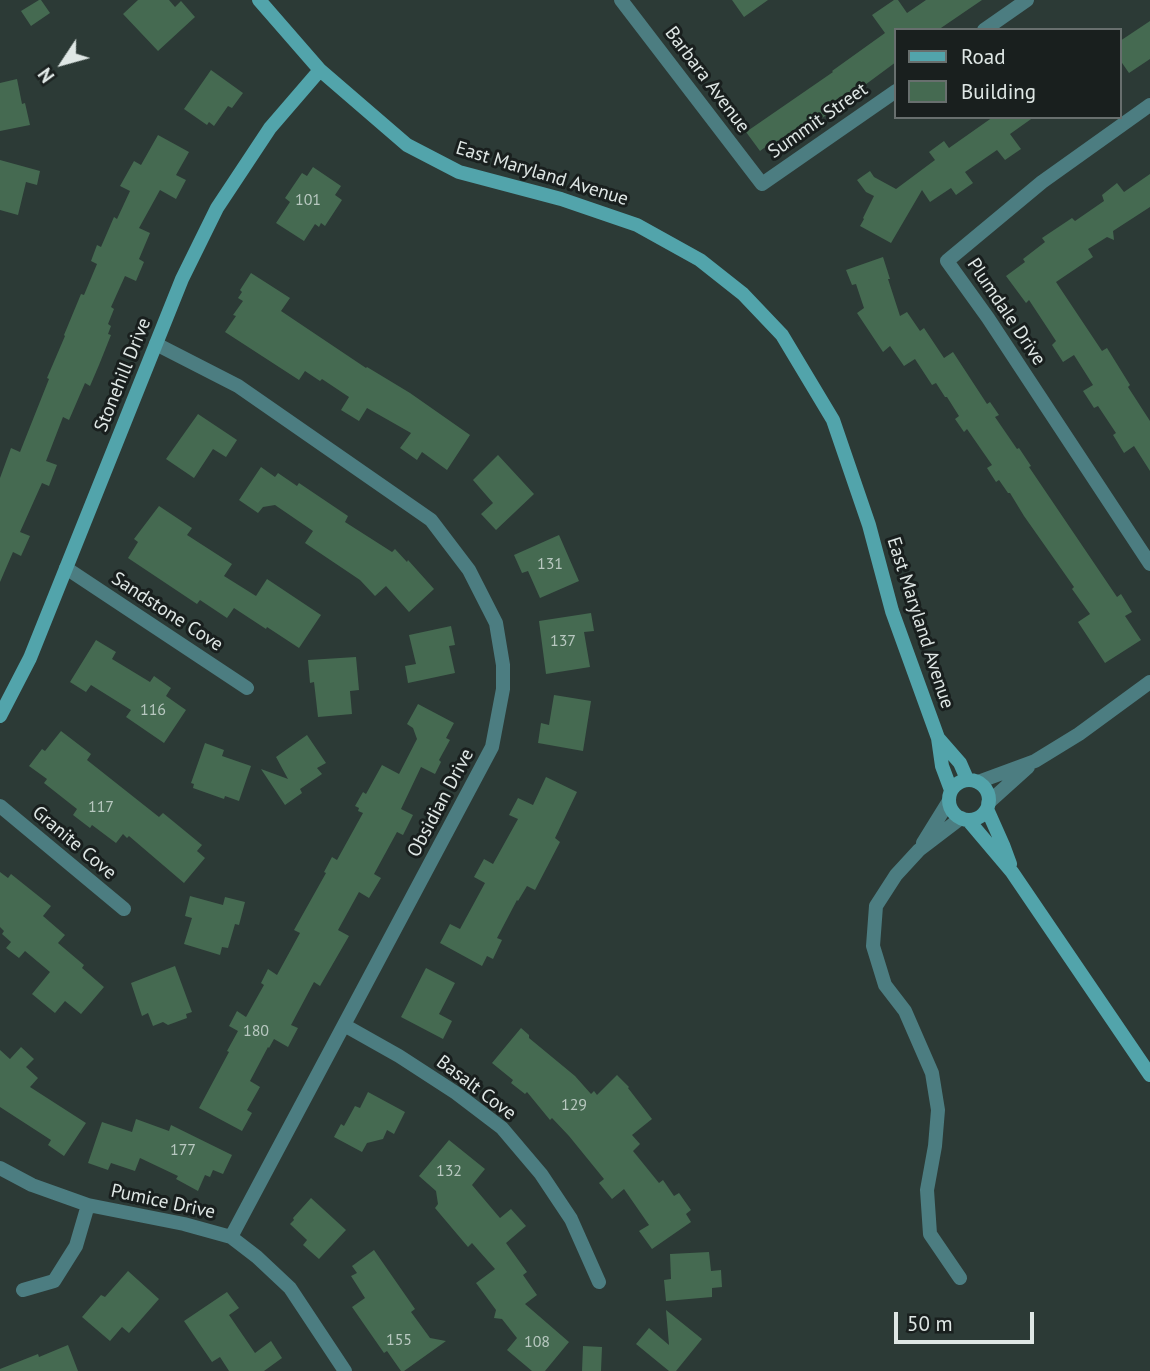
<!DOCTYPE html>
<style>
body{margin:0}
#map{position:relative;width:1150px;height:1371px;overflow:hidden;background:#2c3a36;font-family:"PT Sans",sans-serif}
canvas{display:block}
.legend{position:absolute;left:894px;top:28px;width:228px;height:91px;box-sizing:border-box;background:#191f1e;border:2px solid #686f6e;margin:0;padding:9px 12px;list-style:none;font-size:21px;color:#dfe7e5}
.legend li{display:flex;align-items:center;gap:14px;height:35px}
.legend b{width:35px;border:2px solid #686f6e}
.north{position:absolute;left:28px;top:28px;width:70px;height:70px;-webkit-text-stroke:5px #191f1e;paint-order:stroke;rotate:234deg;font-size:19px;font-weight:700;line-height:28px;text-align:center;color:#dfe7e5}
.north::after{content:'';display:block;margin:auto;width:24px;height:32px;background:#dfe7e5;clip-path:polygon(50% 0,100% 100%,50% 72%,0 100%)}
.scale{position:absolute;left:894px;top:1312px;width:140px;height:32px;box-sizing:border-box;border:4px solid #dfe7e5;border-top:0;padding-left:9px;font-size:21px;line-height:24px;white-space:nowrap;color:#dfe7e5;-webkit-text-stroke:5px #191f1e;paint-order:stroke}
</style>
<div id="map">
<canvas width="1150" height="1371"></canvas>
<ul class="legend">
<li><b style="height:9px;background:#52a4ab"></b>Road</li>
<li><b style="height:19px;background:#456a51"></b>Building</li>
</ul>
<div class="north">N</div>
<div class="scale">50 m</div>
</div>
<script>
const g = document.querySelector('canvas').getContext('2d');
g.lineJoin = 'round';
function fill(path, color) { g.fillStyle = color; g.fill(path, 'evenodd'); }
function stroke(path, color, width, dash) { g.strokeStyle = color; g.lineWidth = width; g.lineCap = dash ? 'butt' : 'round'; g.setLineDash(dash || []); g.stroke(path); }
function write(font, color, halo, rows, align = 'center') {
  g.font = font + ' "PT Sans",sans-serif'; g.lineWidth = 6; g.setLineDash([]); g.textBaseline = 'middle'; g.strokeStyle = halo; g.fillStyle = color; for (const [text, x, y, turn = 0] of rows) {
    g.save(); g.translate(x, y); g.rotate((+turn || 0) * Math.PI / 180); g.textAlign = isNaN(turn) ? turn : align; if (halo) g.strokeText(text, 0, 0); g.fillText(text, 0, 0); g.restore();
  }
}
fill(new Path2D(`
 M39,0h2l9,13 -19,13 -10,-15z
 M138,0h31l6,7 6,-6 14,16 -37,34 -35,-37z
 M732,0h36l-24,17z
 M894,0h4l9,13 19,-13h56l-44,30h-42v32l-46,34 -2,-3 -23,16 3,5 -22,15 -4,-5 -25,19 -2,-3 -15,11 -14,-19 87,-60 -1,-1 53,-38 -13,-18z
 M1150,21v38l-21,14 -9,-13v-19z
 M211,70l32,23 -11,15 -4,-2 -14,20 -5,-4 -2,3 -23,-16z
 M17,79l5,25 3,-1 5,22 -30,6v-48z
 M993,117h41l-24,17 11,15 -16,11 -8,-10 -32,22 8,11 -17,12 -5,-7 -21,14 -8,-12 -31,53 -31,-17 4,-7 -1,-1 11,-22 -8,-4 -9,-12 13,-9 4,6 22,12 39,-29 -6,-8 15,-11 5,7z
 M158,135l31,17 -13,23 10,5 -10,19 -16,-9 -21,38 11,5 -11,26 5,3 -8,19 -11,-5 -14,31 3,2 -6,15 3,2 -3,8 3,1 -12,30 -9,21 -5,-3 -16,37 -6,-3 -17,44 11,4 -8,21 -7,-3 -22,49 10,4 -9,20 -8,-4 -13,30v-104l11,-30 9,4 29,-73 -2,-1 18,-42 -1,-1 17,-41 3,1 13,-31 -6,-3 6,-16 4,2 13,-30 3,2 13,-28 -10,-5 14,-25 7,4z
 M0,160l40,11 -3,14 -11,-3 -8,33 -18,-5z
 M313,167l28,19 -6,9 7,5 -17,26 -4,-3 -2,4 -4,-3 -11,17 -28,-18 14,-21 -5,-4 17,-25 5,3z
 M1150,174v33l-37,24 1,9 -7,-3 -19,12 5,8 -37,25 46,69 5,-3 23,37 -2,2 22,34v50l-16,-25 -10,7 -11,-18 3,-2 -18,-27 -4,2 -11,-17 10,-6 -19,-30 -11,7 -11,-17 4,-4 -27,-41 -3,3 -20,-27 19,-14 -2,-3 22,-17 -3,-4 30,-20 3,3 29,-20 -2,-6 15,-12 7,9z
 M883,257l7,22h-2l12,37 7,-4 13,19 4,-3 20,30 9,-6 34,52 3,-2 9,13 -4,2 22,32 2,-1 12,18 -2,1 88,130 4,-3 11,18 -7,4 16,24 -36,23 -27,-41 12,-8 -18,-25 2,-2 -50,-71 -14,-23h-2l-9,-13 -3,2 -9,-14 5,-3 -25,-36 -3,3 -9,-13 4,-3 -12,-19h-2l-9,-14 -4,2 -17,-26 -11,7 -14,-20 -7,6 -26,-39 7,-5 -8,-24 -4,1 -6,-15z
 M251,273l39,25 -9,13 85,57 1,-1 43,26 60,42 -23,35 -25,-18 -5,8 -17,-12 11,-15 -44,-25 -8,13 -18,-11 8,-13 -27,-18 -2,2 -15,-10 -6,9 -74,-48 11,-16 -3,-1 10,-14 -5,-3 4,-6 -2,-2z
 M198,414l39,26 -11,17 -13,-8 -19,29 -28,-19z
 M498,455l36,39 -38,36 -15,-16 12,-11 -20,-23z
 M261,467l14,10 3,-4 19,13 2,-3 49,33 -3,6 47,30 3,-3 12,13 1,-2 26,29 -25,23 -23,-26 -11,10 -15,-16 -55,-37 8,-12 -38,-26 -12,2 -5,6 -19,-13z
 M159,506l33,22 -5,7 45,29 -8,12 32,20 11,-17 54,36 -22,33 -32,-21 -1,2 -32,-21 -7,10 -27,-18 -3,4 -69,-46 10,-16 -4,-3z
 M559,535l20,46 -39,17 -12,-27 -6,2 -8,-18z
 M591,613l3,18 -10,1 6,35 -44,7 -7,-53z
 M451,626l4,19 -6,1 6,27 -47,10 -3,-17 11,-2 -7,-29z
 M96,640l20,12 -4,7 38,23 4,-6 17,12 -5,8 20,14 -22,33 -38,-26 5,-7 -40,-25 -5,7 -16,-10z
 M356,657l3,33 -9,1 2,23 -34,3 -4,-35 -4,1 -2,-23z
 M554,695l37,6 -8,50 -45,-8 3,-20 8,2z
 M418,704l36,19 -8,15 4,2 -11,20 2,2 -6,12 -14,-7 -20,42 12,6 -10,20 -6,-3 -23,42 7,4 -12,20 -10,-6 -21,38 11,6 -29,50 -6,-4 -23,43 7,3 -10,19 -14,-8 -5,9 -1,-1 -18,34 10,6 -13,23 5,3 -10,18 -43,-23 30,-56 -2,-1 11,-20 -9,-5 8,-15 9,6 18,-32 -3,-2 7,-14 9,6 23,-42 -6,-3 32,-57 -2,-1 8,-15 5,3 26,-47 -5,-2 1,-3 -4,-2 8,-14 3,2 16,-29 17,9 18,-35 -4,-11 -6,-4z
 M61,731l30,23 -4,6 72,57 4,-4 39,32 -5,6 8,7 -21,25 -55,-47 -2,2 -4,-4 -7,9 -24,-18 -2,3 -17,-13 4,-6 -33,-26 3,-4 -18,-13 13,-17 3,2z
 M307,735l19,28 -9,5 5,6 -22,15 2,4 -17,12 -24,-36 27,10 -12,-22z
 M205,743l19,7 -2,6 29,10 -12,35 -14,-5 -1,3 -31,-11 1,-4 -3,-1z
 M546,777l31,15 -22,46 5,4 -25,48 -8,-4 -9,15 -1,-1 -20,38 5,2 -9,19 -6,-3 -5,10 -42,-23 10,-19 10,5 25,-46 -11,-6 10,-18 9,5 25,-45 -9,-4 9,-17 15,7z
 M0,872l8,6 3,-4 40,32 -8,10 22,19 -7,8 26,22 -2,3 22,19 -23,27 -16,-13 -10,12 -23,-19 18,-22 -25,-21 -6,7 -13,-10 5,-6 -9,-8 2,-3 -4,-4z
 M190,896l33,9 2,-8 20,5 -6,23 -4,-1 -7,24 -6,-1 -2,8 -36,-11 8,-26 -7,-2z
 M175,966l17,46 -6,2 1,4 -19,7 -5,-3 -10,4 -5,-13 -6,3 -11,-33z
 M426,968l29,15 -16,31 13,7 -9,18 -42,-22z
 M521,1028l8,7v3l46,38 16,18 3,-3 3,4 20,-20 12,12 -1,1 24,31 -20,16 8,9 -7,7 26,32 4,-3 11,16 5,-3 12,17 -5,4 5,8 -39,27 -13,-18 10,-6 -25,-36 -12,10 -13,-16 5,-4 -35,-43 -17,-18 -2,2 -23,-28 -2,2 -14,-11 2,-3 -21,-17z
 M21,1047l13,12 -8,8 12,11 -8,9 56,36 -22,33 -16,-11 3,-5 -51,-33v-57l10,9z
 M368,1092l37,20 -11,22 -7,-4 -4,9 -16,4 -5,9 -28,-15 7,-13 3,2 11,-20 5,2z
 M136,1119l33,12 2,-6 61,30 -9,19 -10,-4 -3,7 -5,-2 -7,16 -22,-12 2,-3 -38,-18 -5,13 -24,-8 -3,7 -20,-7 14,-41 30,10z
 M449,1140l36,29 -13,16 28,33 11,-9 15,17 -20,17 21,29 -4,3 14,20 -12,9 44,38 -24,29h-13l-25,-21 10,-12 -15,-19 -8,-1 2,-8 -20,-27 19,-14 -23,-26 -4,4 -33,-39 3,-4 -2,-13 -17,-15z
 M311,1198l35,32 -27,29 -16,-14 4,-5 -17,-16 4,-4 -1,-2z
 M374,1250l41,59 -4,3 19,26 16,3 -42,30h-3l-14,-20 -3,2 -32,-46 13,-9 -14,-22 6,-3 -5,-7z
 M709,1252l2,19 10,-1 1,17 -10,1v9l-46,4 -2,-21 7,-1 -1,-25z
 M128,1271l31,28 -30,34 -7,-6 -12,14 -28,-24 19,-22 4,2z
 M227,1292l12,16 -10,7 26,38 16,-12 11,17 -18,13h-35l-9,-14 -8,5 -28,-41z
 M666,1310l36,29 -26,32h-7l-33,-27 13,-16 20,17z
 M68,1345l10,26h-78v-2l38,-15 1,3z
 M583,1346l19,1 -1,24h-19z`), '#456a51');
stroke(new Path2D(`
 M621,0l141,184 134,-93
 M984,30l43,-30
 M1150,105l-108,77 -95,79 41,57 162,246
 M156,344l82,42 193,134 38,50 27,53 7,42v24l-11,58 -261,490
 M66,568l181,120
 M978,782l57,-21 44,-27 71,-52
 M988,803l40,-36
 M0,806l124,103
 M923,843l26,-42
 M344,1025l55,31 57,37 46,35 39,46 30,45 28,63
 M0,1168l32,17 56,20 96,19 47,13 26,20 33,31 55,83
 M960,1278l-30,-44 -3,-44 8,-44 3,-36 -6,-37 -27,-62 -20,-26 -12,-39 3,-40 20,-31 23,-25 42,-32
 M23,1290l31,-9 22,-35 12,-41`), '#4c7d81', 14);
stroke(new Path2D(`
 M259,0l61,70 87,75 52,27 102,27 76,26 63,35 43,34 39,41 51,85 36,105 23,86 46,127 4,28 9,24
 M0,716l30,-58 152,-379 35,-71 53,-80 50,-58
 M939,739l21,24 7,16
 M949 800a20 20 0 1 1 40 0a20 20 0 1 1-40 0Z
 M987,809l16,36 7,19
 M968,820l44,52 138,203`), '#52a4ab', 14);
write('16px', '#b8c8c0', null, [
 ["101",308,200],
 ["131",550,564],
 ["137",563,641],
 ["116",153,710],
 ["117",101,807],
 ["180",256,1031],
 ["129",574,1105],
 ["177",183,1150],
 ["132",449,1171],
 ["155",399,1340],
 ["108",537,1342]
]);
write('19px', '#dfe7e5', '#191f1e', [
 ["Barbara Avenue",707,80,53],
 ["Summit Street",818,121,-35],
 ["East Maryland Avenue",542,174,17],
 ["Plumdale Drive",1006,312,56],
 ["Stonehill Drive",123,375,-68],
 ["Sandstone Cove",167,612,33],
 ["East Maryland Avenue",920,623,72],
 ["Obsidian Drive",441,803,-62],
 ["Granite Cove",74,843,40],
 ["Basalt Cove",476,1088,37],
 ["Pumice Drive",163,1202,12]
]);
</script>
